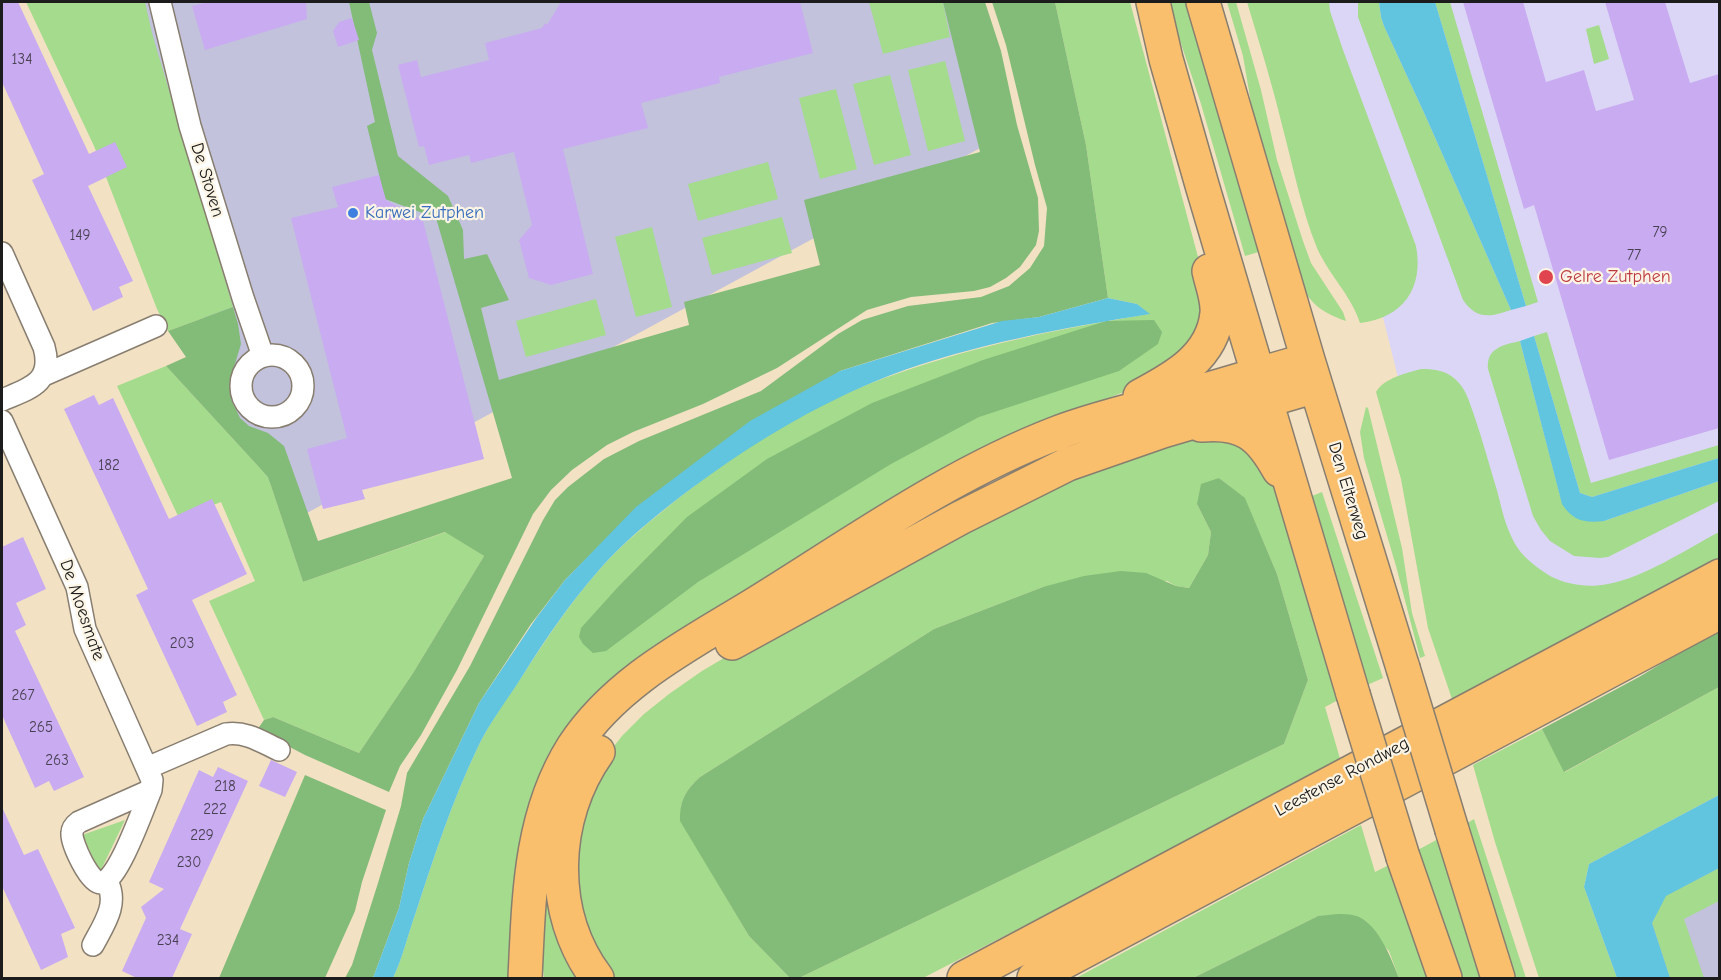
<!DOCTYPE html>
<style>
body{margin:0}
#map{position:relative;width:1721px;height:980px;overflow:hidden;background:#f3e1c4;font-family:"Comic Neue",sans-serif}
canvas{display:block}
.frame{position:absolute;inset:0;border:3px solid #1c1c1c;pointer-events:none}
</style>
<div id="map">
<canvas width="1721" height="980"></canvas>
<div class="frame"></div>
</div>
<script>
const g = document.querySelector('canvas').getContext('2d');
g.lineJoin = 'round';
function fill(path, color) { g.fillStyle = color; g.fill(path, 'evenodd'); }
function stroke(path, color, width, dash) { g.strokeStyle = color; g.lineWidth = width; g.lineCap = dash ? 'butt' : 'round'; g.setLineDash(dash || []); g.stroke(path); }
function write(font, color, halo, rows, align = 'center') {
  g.font = font + ' "Comic Neue",sans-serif'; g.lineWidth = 4.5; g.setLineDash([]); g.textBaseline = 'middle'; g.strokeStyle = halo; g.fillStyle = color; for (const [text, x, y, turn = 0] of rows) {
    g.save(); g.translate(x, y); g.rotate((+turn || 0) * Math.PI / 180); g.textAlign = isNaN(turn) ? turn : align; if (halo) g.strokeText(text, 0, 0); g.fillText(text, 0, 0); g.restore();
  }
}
fill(new Path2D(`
 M1304,2h415v550l-244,133z`), '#dcd6f6');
fill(new Path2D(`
 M142,2h802l51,138 -701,380 -72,-111z
 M1719,852v126h-65l-26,-77z`), '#c2c2dc');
fill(new Path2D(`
 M26,2h119l7,31 81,274 -65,24 -11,-22 -63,-163z
 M869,2h74l7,35 -67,17z
 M1055,2h75l72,270 6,42 -16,38 -47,32 -133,51 -436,286 -59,257h-124c10,-21 15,-44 23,-66 18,-55 36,-111 61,-163 12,-26 30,-50 46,-74 23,-36 48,-73 76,-105 24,-28 53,-50 81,-73 66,-51 136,-96 216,-123 82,-29 168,-46 253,-60l-12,-10 -29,-6 -22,-153z
 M1165,2h25l72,249 -17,5 -44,-152 -32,-97z
 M1227,2h9l25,88 16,70 26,81 8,22 32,49 3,9c-28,-10 -36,-18 -50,-45l-38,-132 -15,-88z
 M1247,2h82l1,9 13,39 73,196c8,42 -13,72 -56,77 -9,-28 -31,-48 -43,-75 -16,-40 -24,-82 -35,-123 -10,-42 -23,-83 -35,-123z
 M1358,2h21l2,15 3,9 42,91 85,193c-21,7 -34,10 -48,-10l-105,-283z
 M1435,2h15l88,300 -12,4z
 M1599,25l10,34 -15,5 -8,-35z
 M945,61l20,80 -37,10 -20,-81z
 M890,75l21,80 -37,10 -21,-81z
 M836,89l21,80 -37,10 -21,-81z
 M768,162l10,37 -80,22 -10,-37z
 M782,217l10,36 -80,22 -10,-37z
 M652,227l20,80 -36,10 -21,-80z
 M596,299l10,36 -80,22 -10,-36z
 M1547,332l44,151 128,-38v13l-127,39 -12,-4 -46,-157z
 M1520,341l42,162 42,18 115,-40v20l-111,56 -8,1 -26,-2 -24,-15 -9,-11 -8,-14 -45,-147c-2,-21 15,-24 32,-28z
 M166,366l102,111 35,105 143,-50 38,24 -71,117 -54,80 -86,-36 -9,3 -55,-119 46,-20 -34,-79 -42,16 -62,-132z
 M1421,369c15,0 28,2 38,14 8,9 11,21 15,32 9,26 16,53 24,79 4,17 8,33 16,48 8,15 22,25 36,34 18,9 38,12 58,8 37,-7 77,-34 111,-52v36l-264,140 -27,-80 -27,-149 -25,-87c8,-14 31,-19 45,-23z
 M1366,407l2,1 34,140 10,65 13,43 -5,2 -24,-92 -32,-108 -4,-26z
 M1190,436l40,1 32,24 17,34 61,204 -15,8 16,55 -418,216h-124l485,-234 24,-64 -31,-106 -32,-75 -26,-21 -22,26 14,28 -3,23 -19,33 -13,-2 -9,-5 -124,6 -109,42 -234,148c-15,14 -20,23 -19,44l68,115 41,42h-181l-23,-38 -16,-84 37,-101 15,-19 22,-22 25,-20 33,-23 49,-29 306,-159z
 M1322,492l61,186 -18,8 -58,-188z
 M1719,687v108l-130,69 -5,23 33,91h-78l-44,-136 -22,-77 69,-36 23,43z
 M1474,819l52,159h-14l-48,-153z
 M125,820l-25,52 -18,-37z
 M1361,825l14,47 16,-8 38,114h-30l-10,-27 -35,-36 -36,1 -125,62h-117z
 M1440,838l44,140h-27l-41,-127z
 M1719,868v33l-35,18 20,59h-34l-18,-55 13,-27z
 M536,902l19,1 31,75h-42z`), '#a4db8c');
fill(new Path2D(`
 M349,2h20l8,31 -5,17 26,106 50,40 15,34 1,29 23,-5 22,46 -28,8 18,72 190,-55 -5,-23 136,-37 -16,-65 176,-48 -37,-150h42l16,49 16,74 21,73 1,33 -3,14 -16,22 -14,11 -16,9 -16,4 -63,6 -44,13 -90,58 -74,36 -70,28 -26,13 -35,25 -21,20 -18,24 -76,156 -36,65 -21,31 -11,26 -84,-37 -48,-25 7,-10 9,-3 86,36 54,-80 71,-117 -39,-24 -142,50 -35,-105 -102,-111 20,-9 -18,-26 65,-24 5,17 3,20 -10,33v22l9,19 9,8 19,7 16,13 34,95 194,-63 -76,-260 -51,-19 -18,-73 8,-4z
 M992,2h63l31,143 22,153 -69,19 -47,6 -152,48 -245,179 -30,30 -34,44 -52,79 -56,116 -14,44 -10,45 -26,70h-28l7,-13 26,-82 23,-77 6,-33 63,-107 73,-146 12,-20 13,-13 36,-28 35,-18 122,-50 77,-57 24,-14 46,-14 73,-9 28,-11 21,-18 14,-22 3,-38 -12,-43 -29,-120z
 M1154,320l8,12 -4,12 -39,27 -140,46 -88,47 -193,118 -92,69 -13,2 -10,-9 -4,-7 2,-9 37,-41 69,-70 80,-58 105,-56 111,-43 123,-39z
 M1219,478l26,20 32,76 31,106 -24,64 -485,234h-9l-41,-42 -69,-115c0,-21 5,-30 20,-44l234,-148 44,-17 65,-25 41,-11 37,-5 25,2 30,13 13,2 19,-33 3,-23 -14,-28 4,-20z
 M1719,629v58l-155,85 -22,-43 97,-52z
 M305,775l81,35 -24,72 -7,29 -30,67h-106z
 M1338,914c5,0 10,0 15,1 24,5 38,43 46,63h-206l125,-62z`), '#83bb78');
fill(new Path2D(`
 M1379,2h56l91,304 -15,4 -85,-193 -42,-91 -3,-9z
 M1108,298l29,6 13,10c-87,14 -176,30 -259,61 -77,30 -145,72 -211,122 -28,22 -57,45 -81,73 -28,32 -53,68 -76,105 -15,24 -34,48 -46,74 -25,52 -43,108 -61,163 -8,22 -13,45 -23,66h-20l26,-70 10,-45 14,-44 56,-116 58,-86 28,-37 71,-73 114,-86 90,-50 162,-50 37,-4z
 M1534,336l46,157 12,4 127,-39v23l-115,40c-20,2 -31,0 -42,-17l-42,-163z
 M1719,795v73l-53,28 -14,27 18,55h-53l-33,-91 5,-23z`), '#61c5df');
fill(new Path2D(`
 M2,2h16l71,152 26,-12 12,25 -39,19 45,95 -14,6 4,10 -30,14 -61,-131 12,-6 -42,-92z
 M208,2h98l1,17 -102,31 -13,-44z
 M561,2h239l13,51 -94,24 1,6 -79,20 7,25 -85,21 30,125 -42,11 -22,-7 -10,-38 13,-15 -18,-73 -43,11 -2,-8 -40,10 -5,-19 -5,1 -21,-82 19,-5 4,17 68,-17 -4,-17 57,-15 3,-5 2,2z
 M1463,2h60l23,80 38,-12 12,41 38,-11 -29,-98h60l25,81 29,-9v354l-110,32 -75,-255 -10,4z
 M352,18l7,22 -21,7 -5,-16 6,-9z
 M379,175l7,25 37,21 61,238 -122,31 3,9 -42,10 -16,-60 40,-11 -56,-220 47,-11 -6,-20z
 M94,395l5,10 14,-7 56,121 43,-20 35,75 -55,26 45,95 -14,7 4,10 -30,14 -61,-131 12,-6 -84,-180z
 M23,537l23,52 -30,14 10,22 -11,6 69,146 -30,14 -5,-10 -14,7 -33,-73v-168z
 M271,760l26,12 -12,25 -26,-11z
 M218,767l30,14 -68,148 12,5 -20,44h-35l-15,-7 24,-53 -5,-11 23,-18 -15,-7 50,-112 14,7z
 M2,807l22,48 14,-6 37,79 -14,6 7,23 -27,13 -39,-84z`), '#c9abf1');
const street = new Path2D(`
 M160,2l30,124 53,172 20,58
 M2,253l42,94c10,36 -16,42 -42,53
 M241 386a31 31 0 1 1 62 0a31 31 0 1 1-62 0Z
 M44,375l112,-49
 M2,421l75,166 8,42 67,151 -1,10c-7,16 -33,92 -50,93 -11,1 -30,-40 -29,-50 0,-5 3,-8 7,-11l72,-32
 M147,768l79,-34c20,-3 36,8 53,16
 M93,945c11,-21 26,-41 14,-64`);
const primary = new Path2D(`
 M1153,2l13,57 36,126 151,509
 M1203,2l105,358 95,308
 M1140,396c34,-18 73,-39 77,-83 1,-14 -5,-28 -8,-42
 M1201,425c42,-4 59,10 78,45
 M732,643l228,-125 108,-54 95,-33 153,-45
 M1452,830l46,148
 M1403,857l42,121
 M525,978c4,-79 4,-161 48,-231 43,-66 117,-103 182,-143 97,-60 195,-130 302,-171 39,-15 80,-24 120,-35 44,-12 87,-26 131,-38
 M597,978c-49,-65 -46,-160 1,-226
 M964,978l756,-402
 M1034,978l686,-366`);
stroke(street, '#887e70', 24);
stroke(primary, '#887e70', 36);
stroke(street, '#fff', 21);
stroke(primary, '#f9bf6d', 33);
const primaryBridge = new Path2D(`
 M1403,668l49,162
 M1353,694l50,163`);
stroke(primaryBridge, '#887e70', 36, []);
stroke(primaryBridge, '#f9bf6d', 33);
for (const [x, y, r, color] of [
 [353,213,6,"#3f7fe0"],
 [1546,277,8,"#e0444e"]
]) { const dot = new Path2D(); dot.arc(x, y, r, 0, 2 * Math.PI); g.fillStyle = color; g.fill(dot); stroke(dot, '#fcf5e5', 2); }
write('15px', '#474051', null, [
 ["134",22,60],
 ["79",1660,233],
 ["149",80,236],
 ["77",1634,256],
 ["182",109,466],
 ["203",182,644],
 ["267",23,696],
 ["265",41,728],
 ["263",57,761],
 ["218",225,787],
 ["222",215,810],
 ["229",202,836],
 ["230",189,863],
 ["234",168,941]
]);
write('18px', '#1c1c1c', '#fcf5e5', [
 ["De Stoven",207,180,73],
 ["Den Elterweg",1348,491,73],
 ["De Moesmate",82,610,71],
 ["Leestense Rondweg",1342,777,-28]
]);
write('18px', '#366cbe', '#fcf5e5', [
 ["Karwei Zutphen",365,213]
], 'left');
write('18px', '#be3a42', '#fcf5e5', [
 ["Gelre Zutphen",1560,277]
], 'left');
</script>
